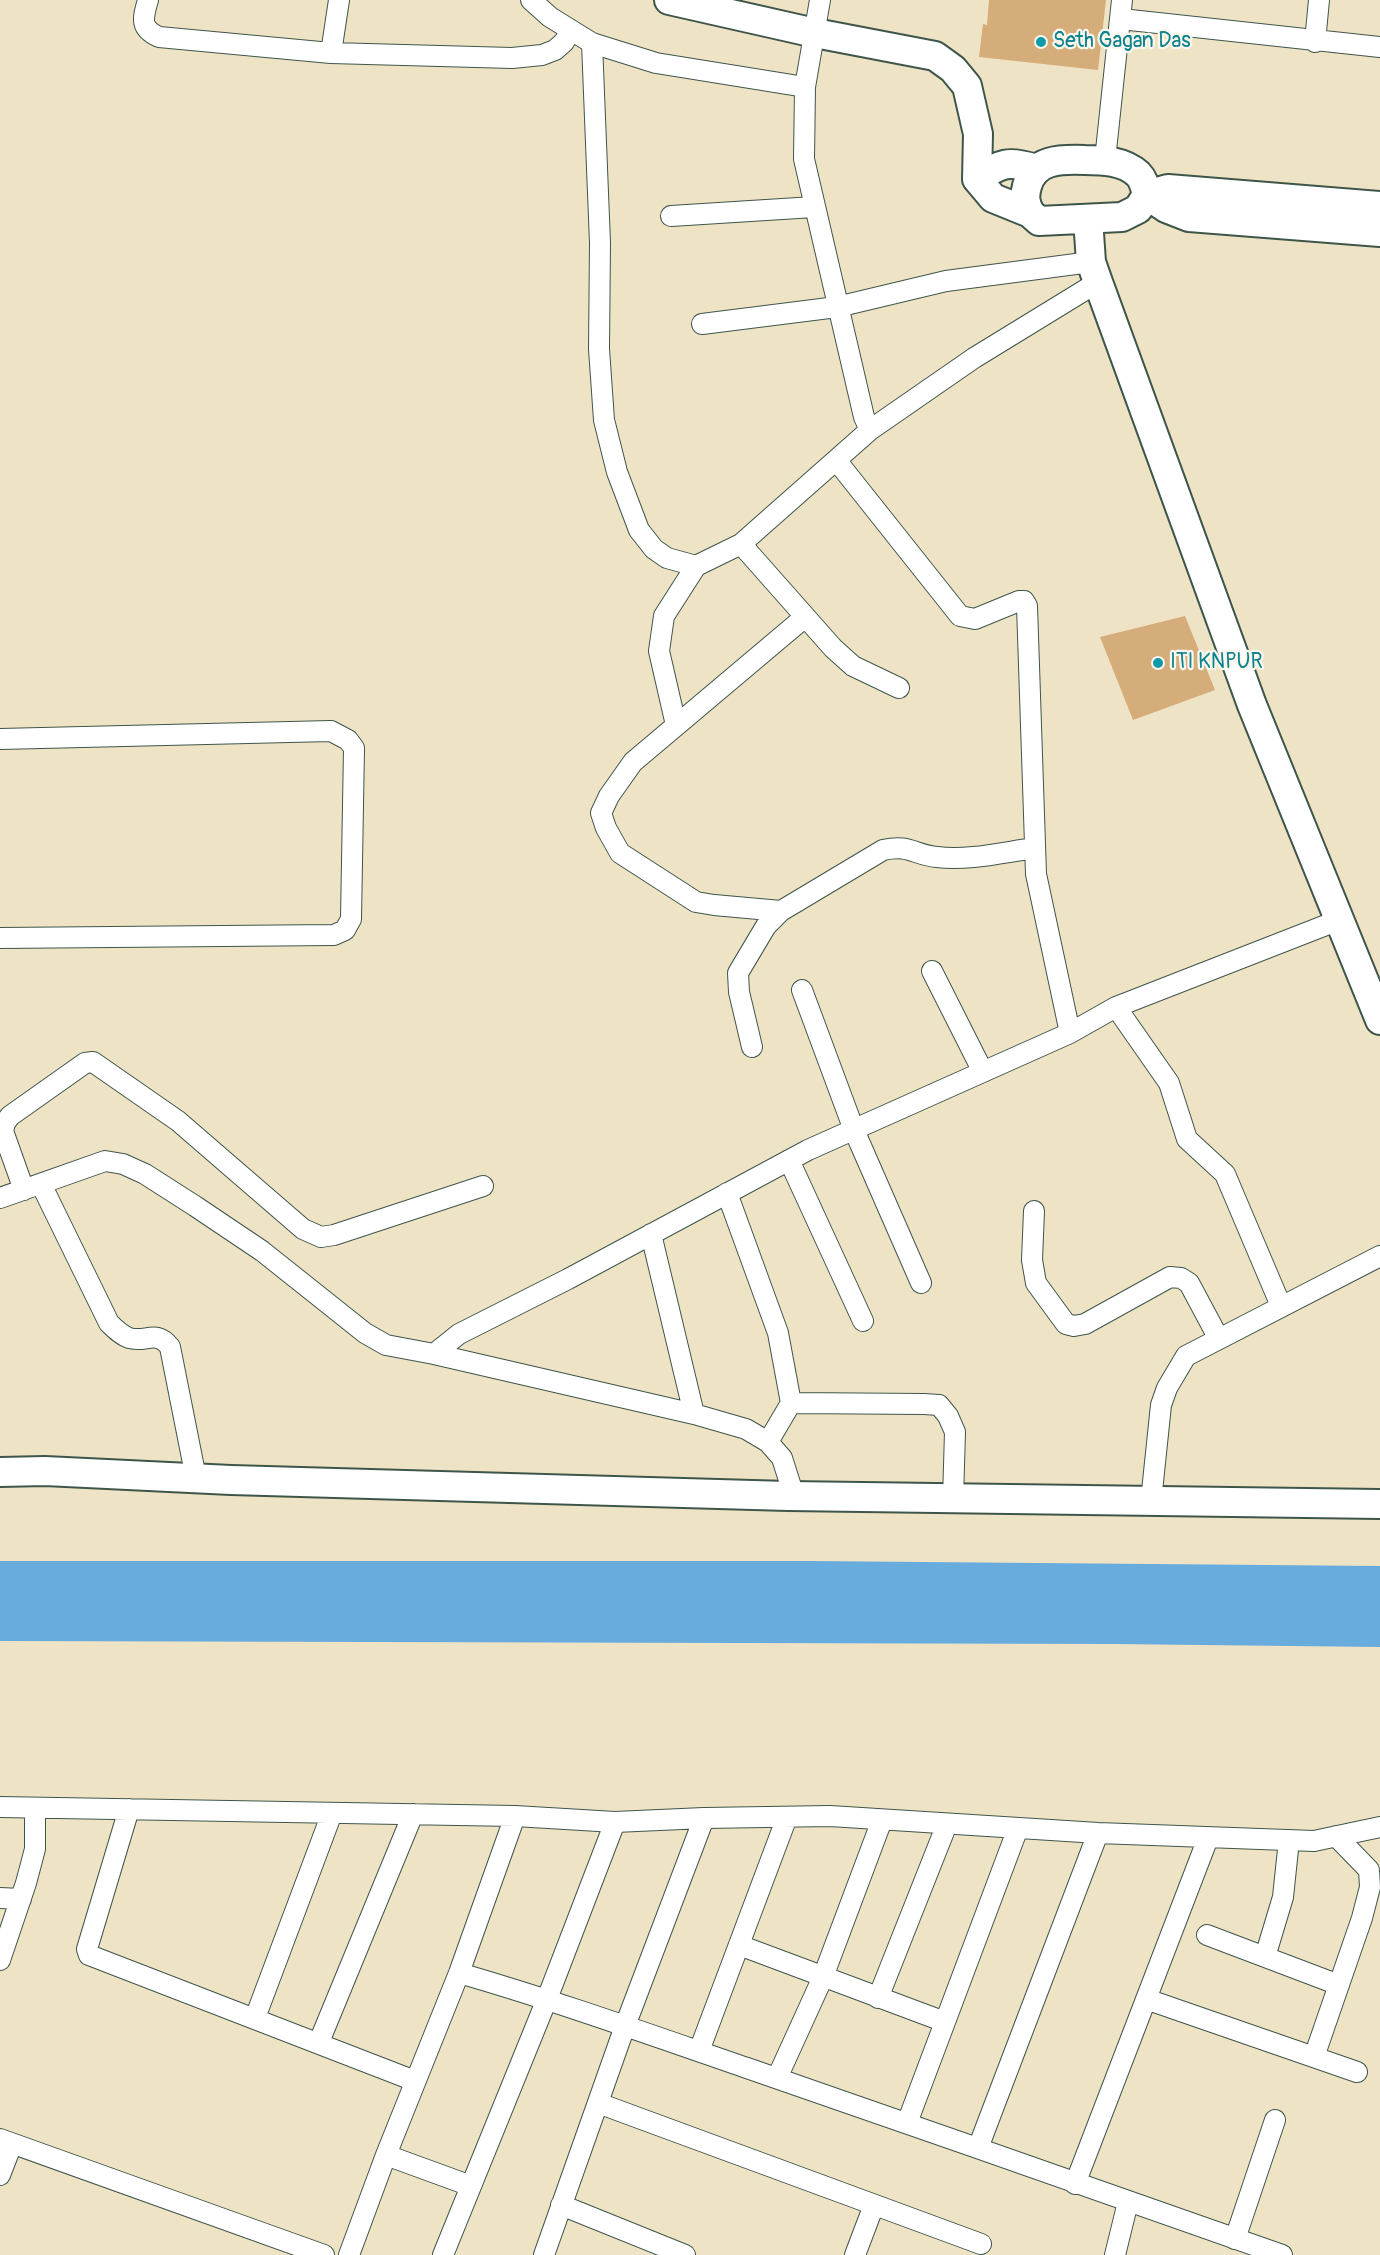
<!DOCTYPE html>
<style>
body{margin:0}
canvas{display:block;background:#efe3c5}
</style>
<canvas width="1380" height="2255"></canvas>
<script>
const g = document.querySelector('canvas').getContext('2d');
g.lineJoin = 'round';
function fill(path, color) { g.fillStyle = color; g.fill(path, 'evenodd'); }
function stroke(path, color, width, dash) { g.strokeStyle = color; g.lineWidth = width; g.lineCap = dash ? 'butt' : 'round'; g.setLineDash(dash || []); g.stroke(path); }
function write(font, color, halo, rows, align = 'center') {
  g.font = font + ' Pangolin,sans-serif'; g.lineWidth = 4.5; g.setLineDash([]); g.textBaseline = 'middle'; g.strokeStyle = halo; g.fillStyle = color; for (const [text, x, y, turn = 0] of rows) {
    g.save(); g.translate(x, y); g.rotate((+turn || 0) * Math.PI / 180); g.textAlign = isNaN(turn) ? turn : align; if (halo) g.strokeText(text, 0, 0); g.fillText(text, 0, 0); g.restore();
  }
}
fill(new Path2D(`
 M0,1561h808l572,5v81l-267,-3 -1113,-3z`), '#68abdd');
fill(new Path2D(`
 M989,0h117l-8,70 -119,-13 4,-33 4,1z
 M1185,616l30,74 -82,30 -33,-83z`), '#d4ad7a');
const street = new Path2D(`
 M148,0c-5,18 -9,28 11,37l172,16 181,5 30,-3 13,-5 9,-8 7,-12
 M531,0l19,17 42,26 64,20 149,24
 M820,0l-15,87 -1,72 60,258 6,13
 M1121,19l259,28
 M1315,42l4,-42
 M592,43l8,200 -1,106 5,71 13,52 22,58 15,19 13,9 29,8
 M331,53l8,-53
 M1105,160l17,-160
 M671,216l143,-9
 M702,324l135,-17 109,-26 145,-19
 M836,460l124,156 15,3 44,-18h5l3,5 9,268 34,159
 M741,544l92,104 20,18 46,22
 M676,725l-17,-74 5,-35 32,-50 45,-22 129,-114 104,-72 124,-76
 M0,739l331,-8 17,9 6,8 -3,171 -6,11 -11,5 -334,3
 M781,911l-67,-6 -18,-3 -76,-49 -14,-25 -5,-15 8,-17 24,-34 172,-145
 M932,971l51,101
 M802,990l52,140 67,153
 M1116,1007l53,76 18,56 38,35 56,132
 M752,1047l-13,-55 -1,-19 28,-47 15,-15 102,-61c27,-6 31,5 54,7 32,4 67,-5 98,-9
 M789,1160l74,161
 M41,1184l68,139c6,6 12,12 20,15 17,5 27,-9 41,9l26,131
 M24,1190l-21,-59 2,-8 5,-7 75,-53 8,-1 85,59 125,108 18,8 13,-2 149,-49
 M727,1193l51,140 13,70 -23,39
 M0,1198l105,-37 18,3 22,10 50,32 67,45 103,82 21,12 48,9 260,60 52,15 22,13 14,16 12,38
 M1034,1211l-2,49 4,23 30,41 8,2 11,-2 85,-47 11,1 8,5 30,56
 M651,1234l43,180
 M434,1354l25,-20 109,-55 240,-129 262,-117 46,-26 223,-87
 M791,1403l133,1 15,1 9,11 7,16 -2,67
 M1151,1501l10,-96 6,-17 19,-32 194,-100
 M0,1807l515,9 100,6 89,-4 126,-2 268,17 216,8 66,-14
 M129,1809l-42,140 2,6 326,126
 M0,1898l21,1
 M1207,1935l132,50
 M739,1945l206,77
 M1265,1957l18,-60 6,-57
 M0,1960l26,-77 9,-34v-41
 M459,1973c97,28 192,62 288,95 179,61 356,125 535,187
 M878,1998l69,-174
 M1146,1999l211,73
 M255,2018l77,-205
 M319,2042l94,-228
 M699,2051l88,-234
 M1314,2057l48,-139 8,-31 -1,-17 -33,-34
 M777,2078l46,-101 59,-157
 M598,2103l383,141
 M907,2123l111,-295
 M0,2139l324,116
 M978,2148l120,-315
 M386,2155l85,31
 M0,2175l12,-31
 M1075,2184l133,-346
 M561,2205l124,50
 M1235,2239l40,-119
 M349,2255l37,-100 73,-182 56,-157
 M443,2255l104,-256 68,-177
 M544,2255l81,-229 79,-208
 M855,2255l19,-50
 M1115,2255l13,-53`);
const secondary = new Path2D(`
 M669,0l146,33 120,23 18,13 14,17 11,48 -1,45 16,19 37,15 9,8 83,-4 16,-8 9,-14 21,-6 212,17
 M977,179c24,-16 31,-19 59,-10
 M1030,213c-5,-10 -6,-16 -3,-27 7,-27 34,-27 58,-26 18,0 39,1 53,14 6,6 7,13 9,21l19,13 23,9 191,15
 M1088,219l3,43 7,20 154,423 128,315
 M0,1472l45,-1 186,9 557,16 592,8`);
stroke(street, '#3e564a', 22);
stroke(secondary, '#3e564a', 32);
stroke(street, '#fff', 20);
stroke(secondary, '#fff', 28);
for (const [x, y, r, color] of [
 [1041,42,6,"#0f9aa8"],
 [1158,663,6,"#0f9aa8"]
]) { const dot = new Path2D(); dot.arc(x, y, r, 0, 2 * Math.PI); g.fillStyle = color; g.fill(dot); stroke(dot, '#fbf7ec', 2); }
write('21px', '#0d838f', '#fbf7ec', [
 ["Seth Gagan Das",1053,42],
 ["ITI KNPUR",1170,663]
], 'left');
</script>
